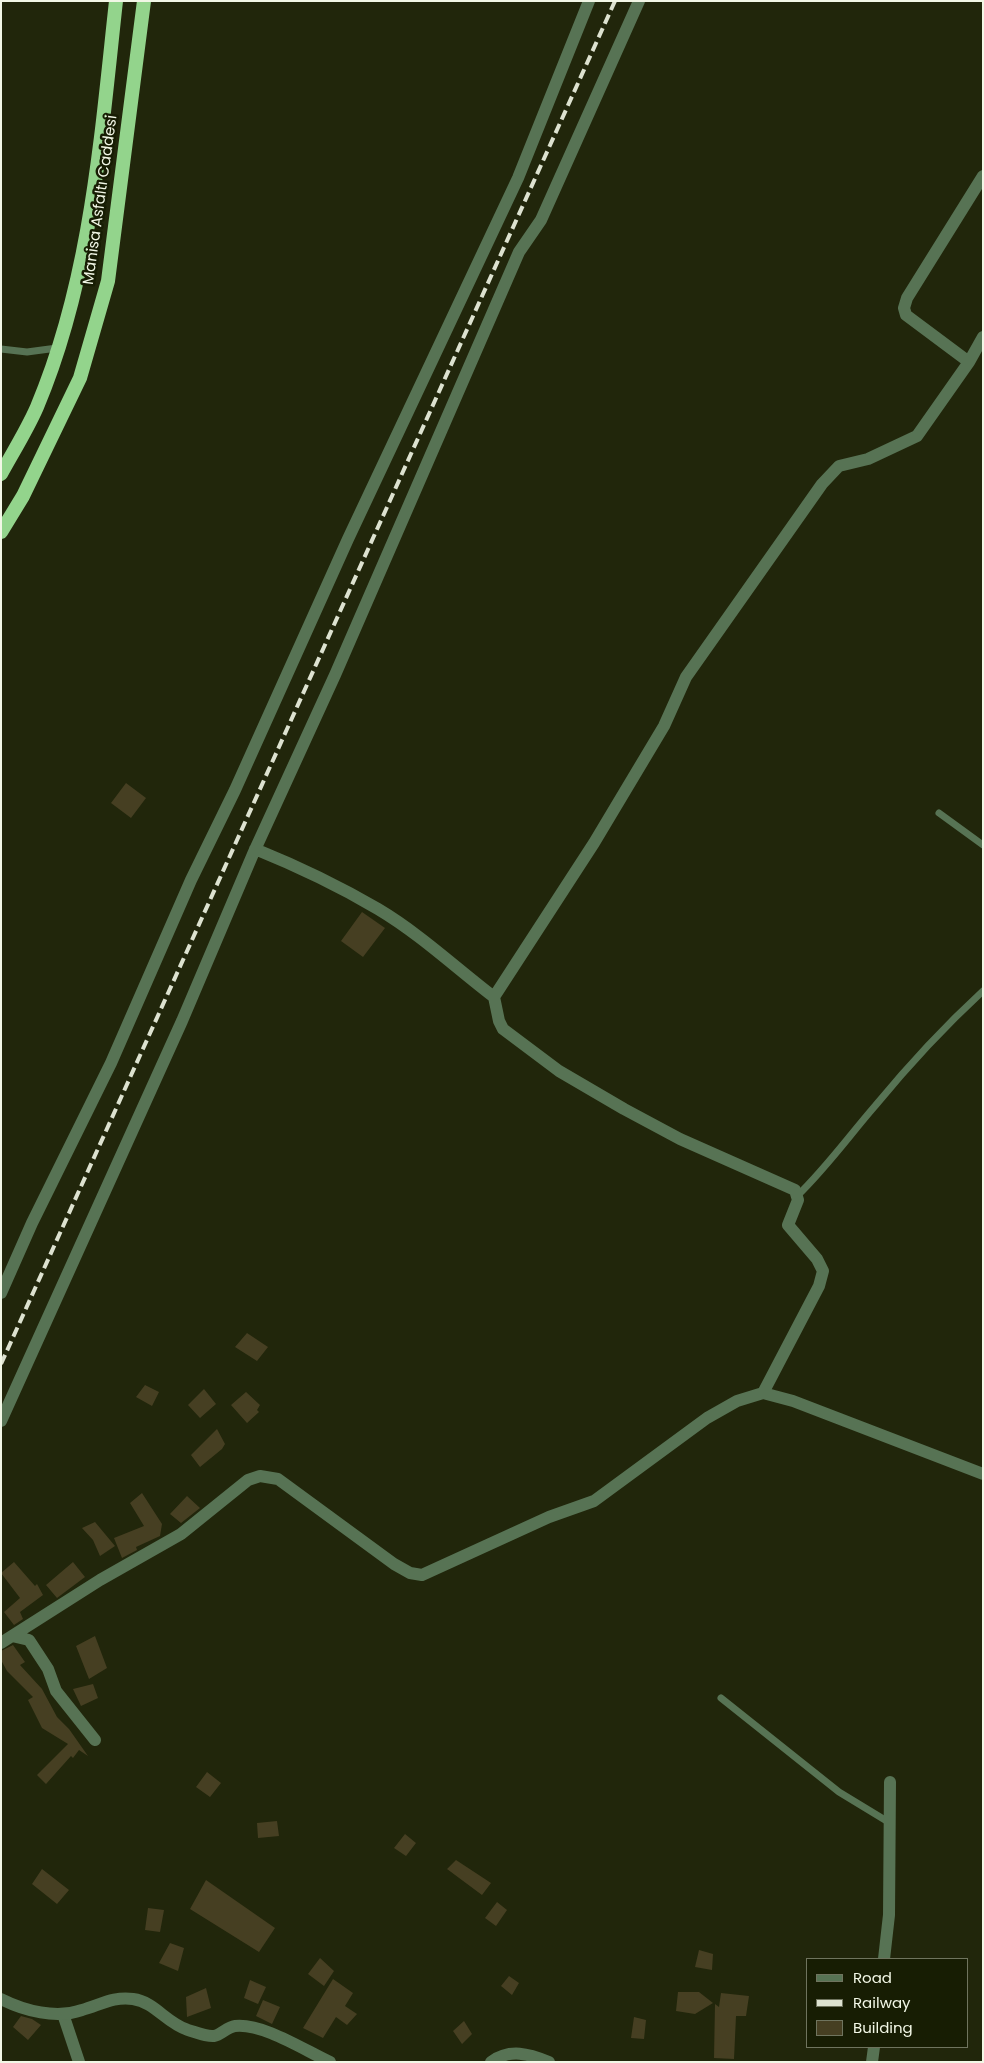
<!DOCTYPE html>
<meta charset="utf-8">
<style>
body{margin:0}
#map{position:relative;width:984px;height:2063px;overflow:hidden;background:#21260b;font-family:Poppins,sans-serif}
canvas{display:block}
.frame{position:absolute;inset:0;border:2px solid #f2f7e6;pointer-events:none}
.legend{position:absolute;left:806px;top:1958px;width:162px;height:90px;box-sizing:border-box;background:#171d03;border:1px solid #6f745e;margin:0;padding:6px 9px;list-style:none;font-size:15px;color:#f2f7e6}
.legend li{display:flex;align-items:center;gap:10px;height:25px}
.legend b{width:25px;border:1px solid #6f745e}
</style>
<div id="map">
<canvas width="984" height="2063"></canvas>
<div class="frame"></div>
<ul class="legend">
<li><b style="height:6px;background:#577354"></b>Road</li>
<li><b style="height:6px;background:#dde2d0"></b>Railway</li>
<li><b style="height:14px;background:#463f22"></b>Building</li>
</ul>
</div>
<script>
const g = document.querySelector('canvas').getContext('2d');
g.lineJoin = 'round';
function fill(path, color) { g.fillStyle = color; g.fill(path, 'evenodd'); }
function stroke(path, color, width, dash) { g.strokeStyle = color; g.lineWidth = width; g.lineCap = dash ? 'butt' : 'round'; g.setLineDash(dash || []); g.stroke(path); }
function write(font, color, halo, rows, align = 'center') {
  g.font = font + ' Poppins,sans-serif'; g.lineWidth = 5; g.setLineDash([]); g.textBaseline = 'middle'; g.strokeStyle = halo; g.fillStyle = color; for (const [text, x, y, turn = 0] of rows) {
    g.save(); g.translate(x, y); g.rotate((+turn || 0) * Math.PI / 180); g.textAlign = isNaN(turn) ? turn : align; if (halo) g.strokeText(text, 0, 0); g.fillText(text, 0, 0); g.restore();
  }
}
fill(new Path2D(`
 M126,783l20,15 -15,20 -20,-15z
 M362,912l23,16 -22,29 -22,-16z
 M247,1333l21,14 -11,14 -22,-14z
 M145,1385l14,7 -7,14 -16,-9z
 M204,1389l12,15 -16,14 -12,-13z
 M246,1392l14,13 -3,5 2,2 -12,11 -16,-18z
 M217,1429l8,15 -3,5 -22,18 -9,-12z
 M142,1493l20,31 -2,12 -24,11 1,3 -15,8 -8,-20 30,-12 -14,-23z
 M187,1496l13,12 -19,15 -11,-9z
 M95,1522l20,24 -15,10 -7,-16 -11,-12z
 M14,1562l21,24 2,-2 6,11 -23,17 3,7 -9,6 -10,-13 16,-14 -19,-25z
 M73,1562l12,15 -28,21 -11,-13z
 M95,1636l12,32 -18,11 -13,-33z
 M13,1645l12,17 -5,3 22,24 15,28 12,12 19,27 -9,-6 -6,8 -2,-2 -25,28 -9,-9 31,-31 -26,-16 -14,-28 5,-3 -26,-26 -6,-11v-9z
 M93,1684l5,14 -17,8 -8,-17z
 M207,1772l14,11 -11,14 -14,-10z
 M277,1821l2,15 -21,2 -1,-15z
 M405,1834l11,9 -10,13 -12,-8z
 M456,1860l35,23 -9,12 -35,-26z
 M42,1869l27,21 -12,14 -25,-20z
 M206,1880l69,48 -16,24 -69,-43z
 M497,1902l10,8 -11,16 -11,-8z
 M148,1908l16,2 -4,22 -15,-2z
 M170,1943l14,5 -6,23 -19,-8z
 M699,1950l14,4 -1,16 -17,-3z
 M320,1958l14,13 -10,15 -16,-12z
 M509,1976l10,7 -7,12 -11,-9z
 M333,1979l20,14 -8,13 12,8 -10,11 -11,-8 -13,21 -20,-10z
 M250,1980l16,7 -8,17 -14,-6z
 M206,1988l5,20 -24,9 -1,-20z
 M678,1992h21l14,11 -18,11 -19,-3z
 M721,1993l28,3 -3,20h-10l-2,43 -20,-1 1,-54 4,3z
 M263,2000l17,7 -8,17 -16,-8z
 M21,2016l11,3 9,6 -13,15 -15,-13z
 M634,2017l12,3 -2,19 -13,-1z
 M464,2021l8,13 -10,10 -9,-13z`), '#463f22');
stroke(new Path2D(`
 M1,349l26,3 30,-4
 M939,813l44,32
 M797,1196c29,-28 52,-60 78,-90 33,-40 70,-80 108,-115
 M721,1698l118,94 51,31`), '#577354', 7);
stroke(new Path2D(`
 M969,362l-63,-47 -2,-7 3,-10 76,-122
 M255,849c42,17 84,37 123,60 42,25 78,59 116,88l5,24 4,8 56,42 65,38 56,30 115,51 3,10 -10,25 29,34 6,12 -4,15 -56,107
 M494,997l100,-154 70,-117 22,-49 136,-193 17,-18 29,-7 49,-23 52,-74 14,-25
 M1,1421l181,-400 71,-167 82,-179 184,-423 22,-32 98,-219
 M12,1636l17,4 19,29 8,22 39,49
 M1,1643l99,-63 81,-46 67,-54 12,-4 18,3 116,85 16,9 12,2 127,-58 45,-16 113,-83 30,-17 26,-8 30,8 190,73
 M884,1959l5,-44 1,-133
 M63,2014l16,48
 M872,2062l2,-15`), '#577354', 12);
stroke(new Path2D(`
 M1,1293l31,-70 79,-160 80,-183 44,-90 113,-251 170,-361 71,-177
 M1,1999c24,12 55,20 81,11 18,-5 32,-14 51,-11 22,3 33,24 55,31 7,2 19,7 26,6 7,-1 13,-9 21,-10 28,-3 69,24 95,36
 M491,2062c19,-14 38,-8 58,0`), '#577354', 12);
stroke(new Path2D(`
 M1,474c12,-22 26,-44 36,-67 54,-128 64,-270 79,-406
 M1,532l22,-36 57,-118 28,-97 36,-280`), '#93d48c', 14);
stroke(new Path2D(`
 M1,1364l614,-1363`), '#dde2d0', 4, [10, 5]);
write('15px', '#f2f7e6', '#171d03', [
 ["Manisa Asfaltı Caddesi",101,200,-82]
]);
</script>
